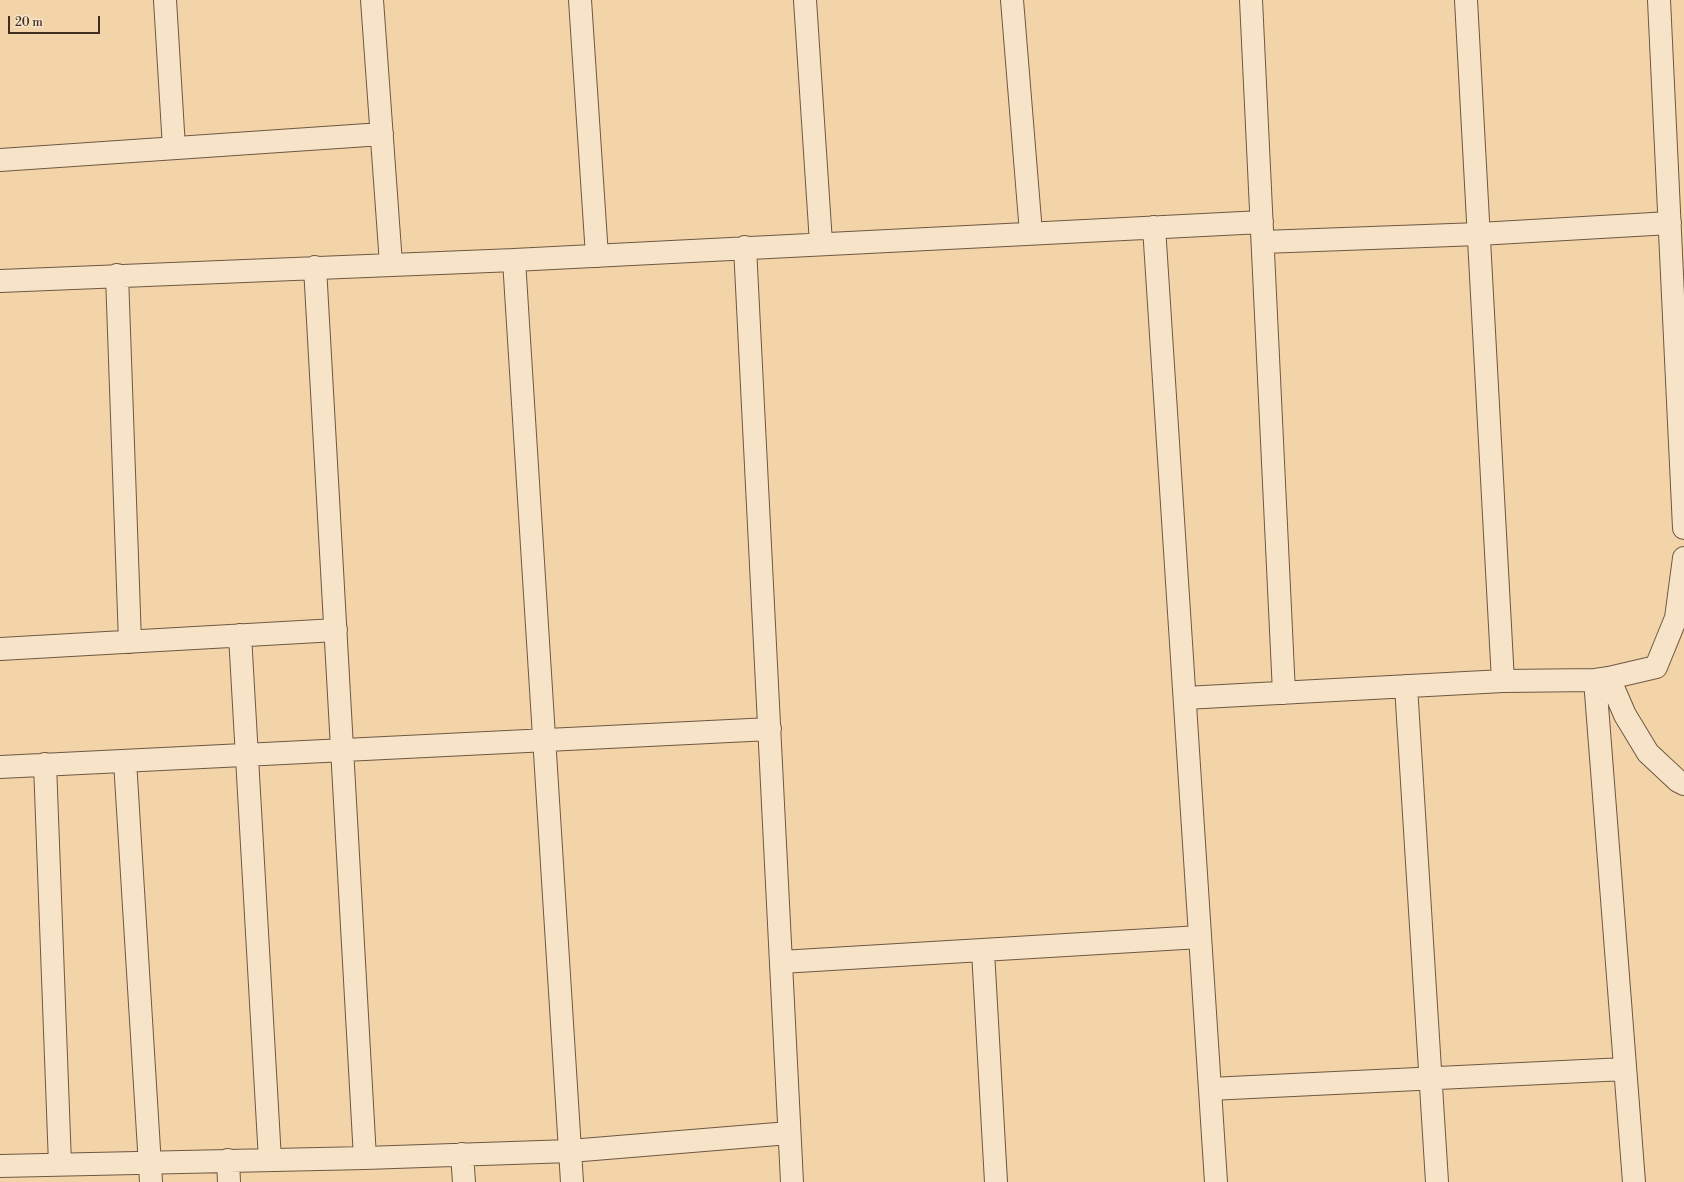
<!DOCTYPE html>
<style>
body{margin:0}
#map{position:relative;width:1684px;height:1182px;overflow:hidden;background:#f3d4a9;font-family:"Libre Bodoni",serif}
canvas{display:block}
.scale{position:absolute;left:8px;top:16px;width:92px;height:18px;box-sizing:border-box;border:2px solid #412e21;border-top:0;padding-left:5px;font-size:12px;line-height:14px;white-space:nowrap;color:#412e21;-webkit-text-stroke:3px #f7e3c7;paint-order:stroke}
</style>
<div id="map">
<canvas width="1684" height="1182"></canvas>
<div class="scale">20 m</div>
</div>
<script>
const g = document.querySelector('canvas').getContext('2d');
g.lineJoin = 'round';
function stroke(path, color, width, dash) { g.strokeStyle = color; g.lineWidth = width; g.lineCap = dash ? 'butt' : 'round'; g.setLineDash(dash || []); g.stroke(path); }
const minor = new Path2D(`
 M165,0l9,148
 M372,0l19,264
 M580,0l17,256
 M805,0l16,243
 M1012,0l19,233
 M1251,0l33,693
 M1466,0l37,681
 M1659,0l25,528
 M0,160l382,-26
 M1154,227l62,955
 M1263,242l216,-8 191,-11
 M745,247l47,935
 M514,260l58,922
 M315,267l50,891
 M117,275l13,367
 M0,281l514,-21 748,-38
 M240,635l30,525
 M0,649l336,-19
 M1609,678l16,37 23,38 30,28 6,3
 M1595,680l39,502
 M1406,686l31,496
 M1185,698l318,-17 92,-1 14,-2 47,-11 20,-49 8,-60
 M125,761l26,421
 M45,764l15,400
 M0,767l770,-38
 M983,951l13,231
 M781,962l419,-25
 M1210,1089l415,-20
 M462,1154l2,28
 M228,1160l1,22
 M0,1166l365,-8 205,-7 219,-18`);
stroke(minor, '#6e5843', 24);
stroke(minor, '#f7e3c7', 22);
</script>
